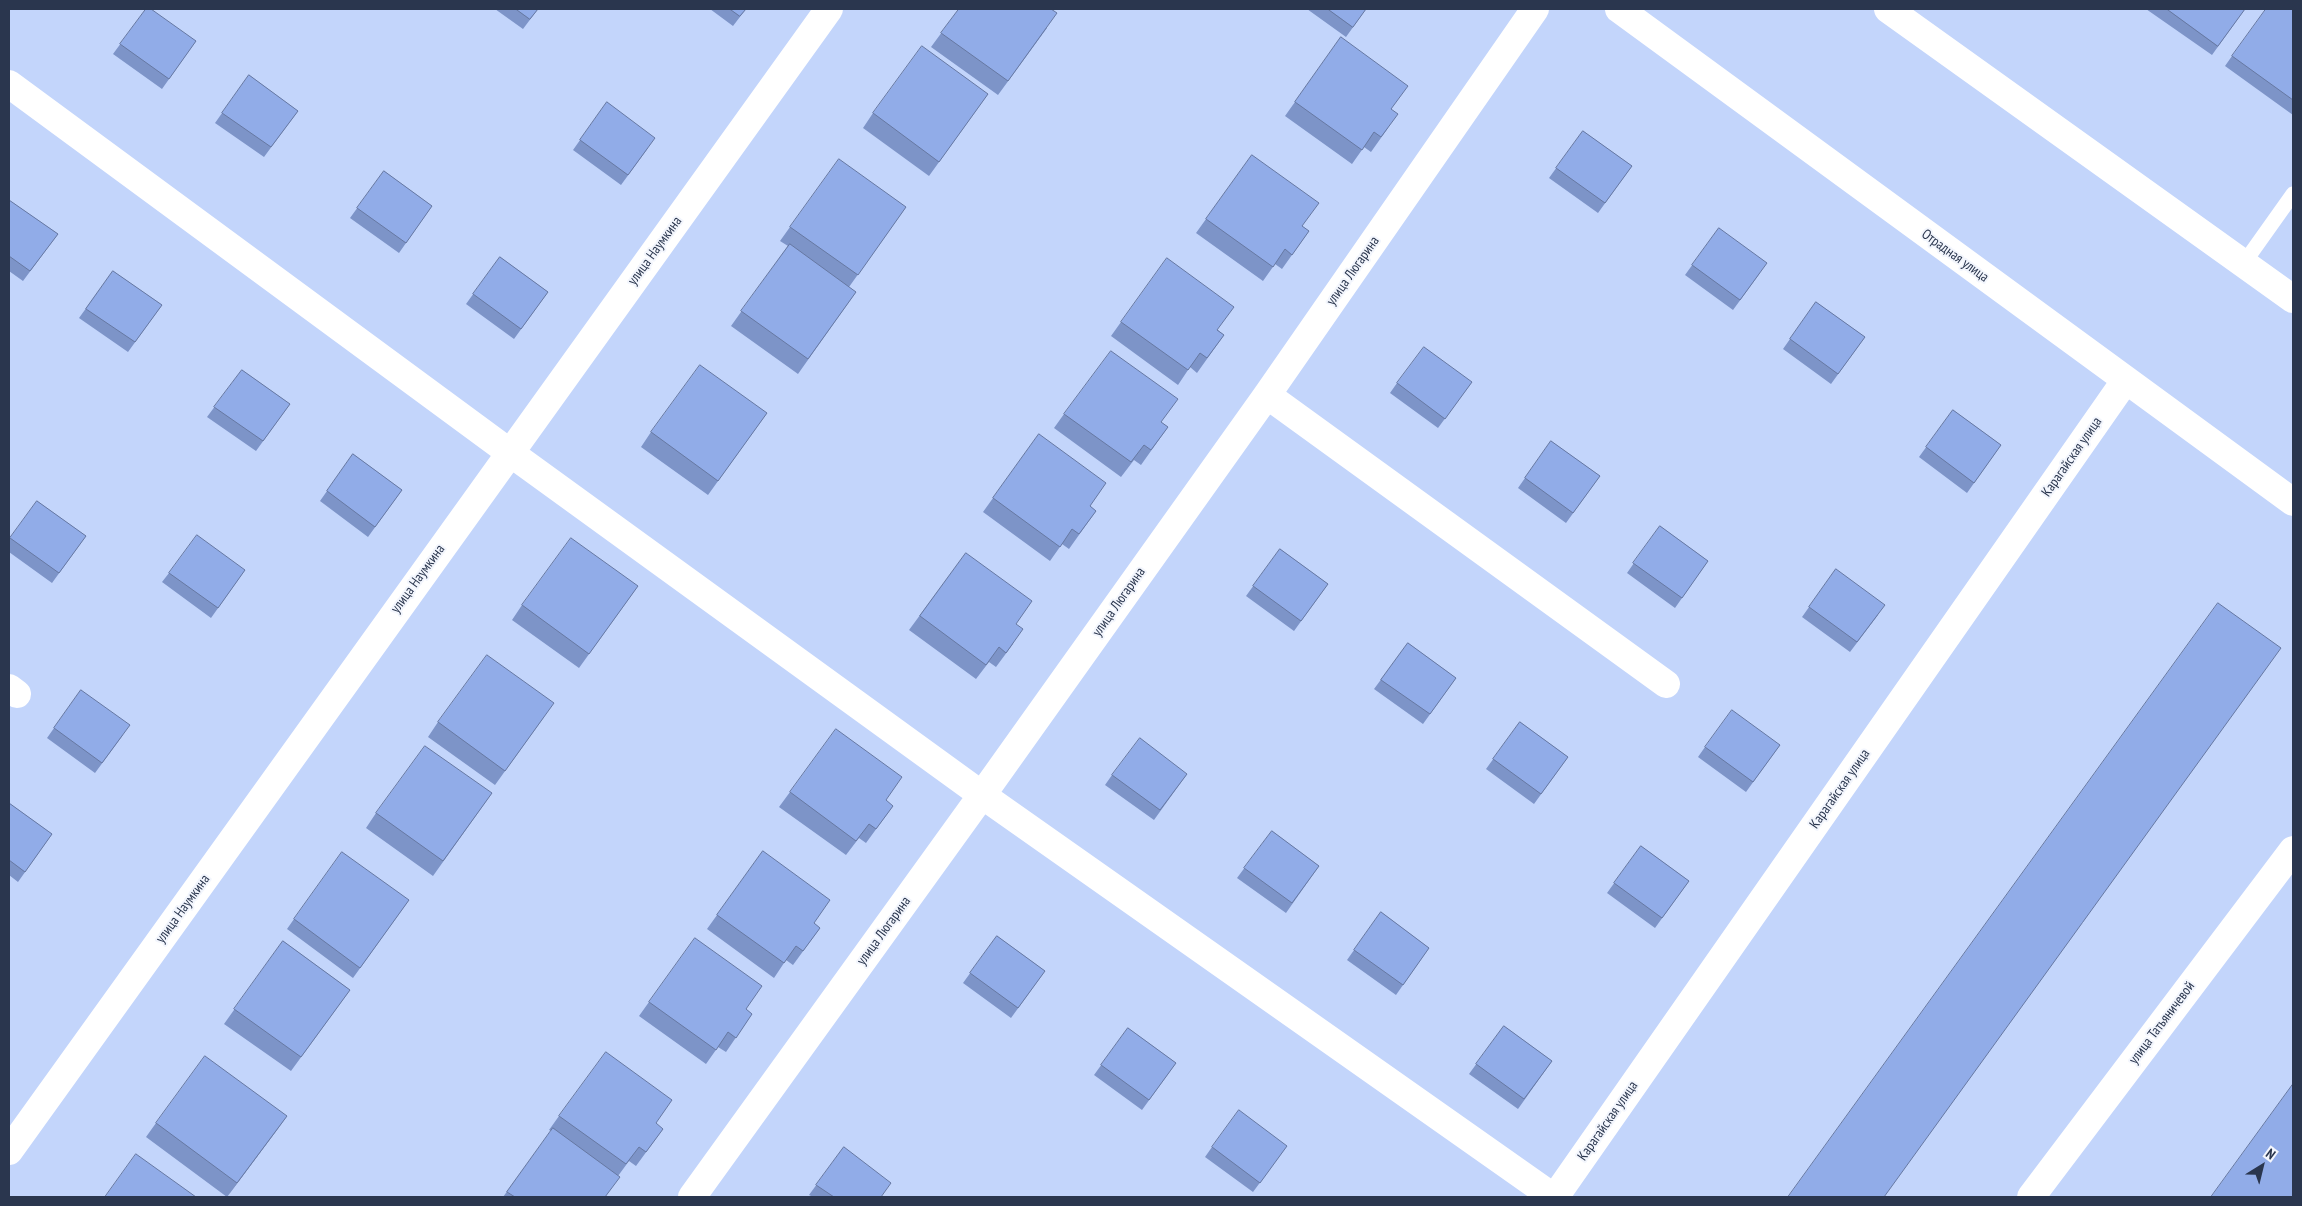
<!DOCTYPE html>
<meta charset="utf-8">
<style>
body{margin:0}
#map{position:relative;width:2302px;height:1206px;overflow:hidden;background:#c3d5fb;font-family:"PT Sans Narrow",sans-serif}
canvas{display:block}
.frame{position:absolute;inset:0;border:10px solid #2a364e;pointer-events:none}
.north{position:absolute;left:2237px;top:1141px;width:50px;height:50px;-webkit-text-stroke:4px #f3f6fd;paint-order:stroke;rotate:36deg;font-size:14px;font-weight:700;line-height:20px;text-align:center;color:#2a364e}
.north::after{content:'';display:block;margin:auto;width:18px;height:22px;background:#2a364e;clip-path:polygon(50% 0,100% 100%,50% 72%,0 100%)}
</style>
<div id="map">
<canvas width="2302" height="1206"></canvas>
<div class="frame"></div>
<div class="north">N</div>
</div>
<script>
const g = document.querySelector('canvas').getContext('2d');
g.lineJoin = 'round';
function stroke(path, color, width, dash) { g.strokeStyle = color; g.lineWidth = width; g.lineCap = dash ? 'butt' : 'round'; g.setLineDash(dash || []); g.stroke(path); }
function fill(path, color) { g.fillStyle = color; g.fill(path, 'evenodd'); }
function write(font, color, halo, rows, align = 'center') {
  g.font = font + ' "PT Sans Narrow",sans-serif'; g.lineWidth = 4; g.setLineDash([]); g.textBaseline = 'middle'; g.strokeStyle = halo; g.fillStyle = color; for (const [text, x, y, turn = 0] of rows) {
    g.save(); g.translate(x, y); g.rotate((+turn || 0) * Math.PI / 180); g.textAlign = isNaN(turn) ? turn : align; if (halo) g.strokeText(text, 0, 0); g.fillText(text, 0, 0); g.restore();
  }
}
stroke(new Path2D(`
 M2244,263l49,-69`), '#fff', 15);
stroke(new Path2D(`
 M1619,9l674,493
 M1888,9l405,290
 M9,84l500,368 473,343 571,402
 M1267,395l399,289
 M9,688l8,6
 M9,1151l820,-1142
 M692,1197l290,-402 285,-400 268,-386
 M1555,1197l570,-816`), '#fff', 28);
stroke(new Path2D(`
 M2031,1197l262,-347`), '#fff', 28);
fill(new Path2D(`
 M146,9l50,32 -34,48 -49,-35z
 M495,9h43l-15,20z
 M710,9h36l-13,17z
 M959,9l88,19 -49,67 -67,-48z
 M1307,9h59l-20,28z
 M2146,9h99l-33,46z
 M2293,9v106l-68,-49 7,-10z
 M1341,37l51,72 -4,19 -17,24 -7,-5 -12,17 -67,-48z
 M249,75l49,36 -34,46 -49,-34z
 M988,94l-59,82 -66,-48 10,-15z
 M607,102l41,46 -27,37 -48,-35z
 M1583,131l49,35 -34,47 -49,-35z
 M1252,155l50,71 7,5 -27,38 -7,-5 -12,17 -67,-48z
 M384,171l48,35 -33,47 -49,-35z
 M9,200l49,34 -35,47 -14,-10z
 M906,207l-57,80 7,5 -58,82 -67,-48 57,-80 -8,-5 10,-14z
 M1719,228l41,45 -27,37 -48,-35z
 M500,257l48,35 -34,47 -48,-35z
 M113,271l49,34 -34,47 -49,-34z
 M1816,302l49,35 -34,47 -48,-35z
 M1121,322l97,8 6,5 -27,38 -7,-6 -12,18 -67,-49z
 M242,370l48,34 -34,47 -49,-34z
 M1472,382l-34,46 -48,-35 7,-10z
 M1953,410l48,35 -34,48 -48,-36z
 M767,413l-59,82 -67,-48 10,-15z
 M1064,414l97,8 7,5 -27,38 -7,-5 -13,17 -67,-49z
 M1039,434l51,72 6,5 -27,38 -7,-5 -12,17 -67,-49z
 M1551,441l49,35 -34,47 -48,-35z
 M353,454l49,36 -34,47 -48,-36z
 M37,501l49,35 -34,47 -43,-31v-12z
 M1660,526l48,35 -33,47 -48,-35z
 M1280,549l48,35 -34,47 -48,-35z
 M966,553l50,71 -3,20 -17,23 -7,-5 -13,17 -67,-49z
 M1836,569l42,46 -28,37 -48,-35z
 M245,570l-34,48 -49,-36 7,-9z
 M638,586l-59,82 -67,-48 10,-15z
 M1408,643l48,35 -33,46 -49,-35z
 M81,690l42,45 -28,38 -48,-35z
 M544,717l-49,68 -67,-48 10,-15z
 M1520,722l48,35 -34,47 -48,-35z
 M1780,745l-34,47 -48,-35 7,-10z
 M1187,774l-33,46 -49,-35 7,-10z
 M790,792l96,9 7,5 -27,37 -7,-5 -13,17 -67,-48z
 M492,793l-59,83 -67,-48 10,-15z
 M9,803l43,31 -34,48 -9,-7z
 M1272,831l47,35 -33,47 -49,-35z
 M1641,846l48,35 -34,47 -48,-35z
 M763,851l51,72 6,5 -27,37 -7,-5 -12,18 -67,-49z
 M409,900l-56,78 -66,-49 7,-10z
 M1381,912l48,36 -33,47 -49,-35z
 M997,936l48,35 -34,47 -48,-35z
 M283,941l67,49 -59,81 -67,-47z
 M649,1002l97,7 6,5 -26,38 -8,-5 -12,17 -67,-48z
 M1504,1026l48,35 -34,48 -49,-35z
 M1128,1028l48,35 -34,47 -48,-35z
 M287,1116l-60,81 -81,-60 10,-14z
 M559,1116l97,8 7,5 -27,37 -7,-5 -11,15 -13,21h-102l48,-66 -2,-1z
 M1287,1146l-34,46 -48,-35 7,-10z
 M844,1147l37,50h-68l-4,-2z`), '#7d94c8');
fill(new Path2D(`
 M287,1116l-10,14 -50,67 10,-14z`), '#6678a2');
const building = new Path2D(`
 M146,9h5l45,32 -27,38 -49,-35z
 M516,9h22l-8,10z
 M730,9h16l-6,7z
 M959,9h92l6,4 -49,68 -67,-48z
 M1328,9h38l-13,18z
 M2167,9h78l-27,37z
 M2266,9h27v91l-61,-44z
 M1341,37l67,49 -17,23 7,5 -17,23 -7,-5 -12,18 -67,-48z
 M922,46l66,48 -49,68 -66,-49z
 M249,75l49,36 -27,36 -49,-34z
 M607,102l48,36 -27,37 -48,-35z
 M1583,131l49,35 -27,37 -49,-35z
 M1252,155l67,48 -17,23 7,5 -17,24 -7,-6 -12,18 -67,-48z
 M839,159l67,48 -48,68 -68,-48z
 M384,171l48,35 -26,37 -49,-35z
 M9,200l49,34 -28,37 -21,-15z
 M1719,228l48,35 -27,37 -48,-35z
 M790,244l66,48 -48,67 -67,-48z
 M500,257l48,35 -27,37 -48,-35z
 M1167,258l67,49 -17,23 7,5 -17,23 -7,-5 -12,17 -67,-48z
 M113,271l49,34 -27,37 -49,-33z
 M1816,302l49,35 -27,37 -48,-35z
 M1424,347l48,35 -27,37 -48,-36z
 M1111,351l67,48 -17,23 7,5 -17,23 -7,-5 -13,17 -67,-48z
 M700,365l67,48 -49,68 -67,-49z
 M242,370l48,34 -27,37 -49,-34z
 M1953,410l48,35 -27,38 -48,-36z
 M1039,434l67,49 -16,23 6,5 -17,23 -7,-5 -12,18 -67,-49z
 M1551,441l49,35 -27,37 -48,-35z
 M353,454l49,36 -27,37 -48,-36z
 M37,501l49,35 -27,37 -49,-35z
 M1660,526l48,35 -26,37 -49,-35z
 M197,535l48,35 -27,38 -49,-35z
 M571,538l67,48 -49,68 -67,-49z
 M1280,549l48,35 -27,37 -48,-35z
 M966,553l66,48 -16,23 7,5 -17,24 -7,-6 -13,18 -66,-49z
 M1836,569l49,36 -28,37 -48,-35z
 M2218,603l63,45 -397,549h-96z
 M1408,643l48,35 -26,36 -49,-34z
 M487,655l67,48 -49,68 -67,-49z
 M81,690l49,35 -28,38 -48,-35z
 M1732,710l48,35 -27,37 -48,-35z
 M1520,722l48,35 -27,37 -48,-35z
 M836,729l66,48 -16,23 7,6 -17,23 -7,-5 -13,17 -66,-49z
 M1140,738l47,36 -27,36 -48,-35z
 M425,746l67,47 -49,68 -67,-48z
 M9,803l43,31 -27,38 -16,-12z
 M1272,831l47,35 -27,37 -48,-35z
 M1641,846l48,35 -27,37 -48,-35z
 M763,851l67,49 -16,23 6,5 -17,23 -7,-5 -12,17 -67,-48z
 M342,852l67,48 -49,68 -66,-49z
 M1381,912l48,36 -26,37 -49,-35z
 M997,936l48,35 -27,37 -48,-35z
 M695,938l67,48 -16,23 6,5 -16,24 -8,-6 -12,18 -67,-48z
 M283,941l67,49 -49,67 -67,-48z
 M1504,1026l48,35 -28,38 -48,-35z
 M1128,1028l48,35 -27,37 -48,-35z
 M606,1052l66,48 -16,23 7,6 -17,23 -7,-5 -13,17 -67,-48z
 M205,1056l82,60 -50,67 -81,-60z
 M2293,1084v113h-82z
 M1239,1110l48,36 -27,37 -48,-36z
 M553,1128l67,49 -15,20h-90l-8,-5z
 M844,1147l47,36 -10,14h-47l-18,-12z
 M136,1154l60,43h-91z`);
fill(building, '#91ace8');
stroke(building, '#6678a2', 1);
write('14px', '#2a364e', '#f3f6fd', [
 ["улица Наумкина",655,251,-54],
 ["Отрадная улица",1955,256,36],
 ["улица Люгарина",1353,271,-55],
 ["Карагайская улица",2072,457,-55],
 ["улица Наумкина",418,579,-54],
 ["улица Люгарина",1119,602,-55],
 ["Карагайская улица",1840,789,-55],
 ["улица Наумкина",183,909,-54],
 ["улица Люгарина",884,931,-54],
 ["улица Татьяничевой",2162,1023,-53],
 ["Карагайская улица",1608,1121,-55]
]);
</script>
